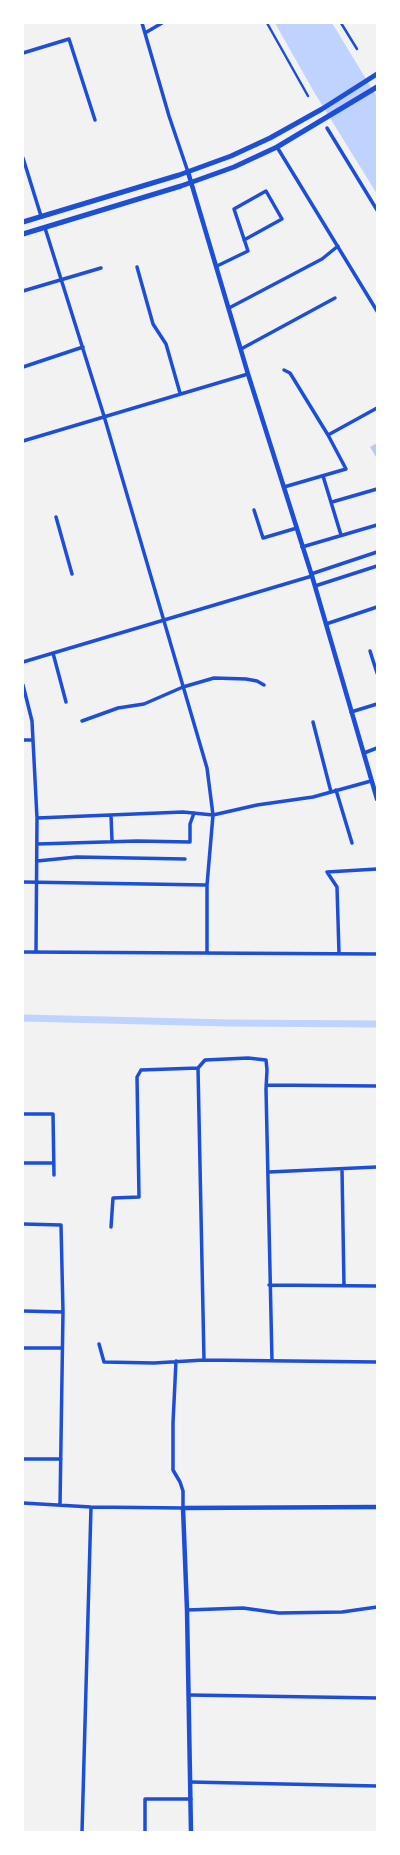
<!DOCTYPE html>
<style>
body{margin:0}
#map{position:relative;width:400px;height:1855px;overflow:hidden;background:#f2f2f2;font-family:Raleway,sans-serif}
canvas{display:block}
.frame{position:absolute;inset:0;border:24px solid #fff;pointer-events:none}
</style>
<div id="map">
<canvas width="400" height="1855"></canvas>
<div class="frame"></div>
</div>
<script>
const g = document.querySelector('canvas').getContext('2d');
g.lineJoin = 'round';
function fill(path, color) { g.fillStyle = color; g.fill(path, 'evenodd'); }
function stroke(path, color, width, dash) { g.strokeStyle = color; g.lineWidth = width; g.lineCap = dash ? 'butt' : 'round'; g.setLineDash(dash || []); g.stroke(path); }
fill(new Path2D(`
 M275,23h57l45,74v97l-63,-102z`), '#bfd3fe');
stroke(new Path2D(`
 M23,1018l206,5 148,1`), '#bfd3fe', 7);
fill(new Path2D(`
 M377,443v14h-1l-6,-10z`), '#bdc9ec');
stroke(new Path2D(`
 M267,23l41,73
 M341,23l16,26`), '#1d4ed8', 2.5);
stroke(new Path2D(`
 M142,23l27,93 19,56
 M145,33l17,-10
 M23,53l46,-14 26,81
 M327,128l50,82
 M277,147l100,164
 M23,158l18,58
 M45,228l59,188 103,352 6,47 -6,70v67
 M217,266l31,-15 -14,-42 32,-18 16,28 -38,21
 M137,267l16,57 13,20 14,49
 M23,291l78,-23
 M229,308l93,-49 16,-13
 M241,349l94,-51
 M23,367l60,-20
 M284,370l6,3 38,62 18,34 -62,18
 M328,435l49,-27
 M23,441l225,-67
 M323,476l18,59
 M332,502l45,-13
 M254,510l9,28 34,-10
 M56,517l16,57
 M302,547l75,-22
 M311,574l66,-22
 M315,586l62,-20
 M326,624l51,-17
 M370,651l7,22
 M53,653l13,49
 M23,662l289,-86
 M23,685l9,36 5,97 -1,133
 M351,712l26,-8
 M82,721l36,-13 26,-4 39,-17 31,-9 32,1 11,2 7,4
 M313,722l18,70
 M23,740h10
 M364,753l13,-5
 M336,790l16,53
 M111,815l1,26
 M37,818l146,-6 30,3 44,-10 56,-8 58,-16
 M37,844l100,-3 53,1v-18l4,-11
 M37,861l40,-4 108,2
 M327,872l10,15 2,66
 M327,872l50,-3
 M23,882l184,3
 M23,952l354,2
 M198,1068l7,-8 43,-2 18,2 1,10 -1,19 6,272
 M198,1068l6,292
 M266,1085l111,1
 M23,1114h30l1,61
 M23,1163h31
 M342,1169l2,117
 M269,1172l108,-5
 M23,1224l38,1 2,87 -3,193
 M111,1227l2,-29 26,-1 -2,-120 4,-7 57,-2
 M269,1285l108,1
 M23,1311l40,1
 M99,1344l5,18 50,1 50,-3 173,2
 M23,1348h39
 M23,1459h38
 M23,1503l68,4 92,1v-17l-3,-9 -7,-12v-47l3,-62
 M187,1610l56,-2 36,5 63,-1 35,-5
 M189,1695l188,3
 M190,1782l187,4
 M82,1832l9,-325
 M145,1832v-33h46`), '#1d4ed8', 3.5);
stroke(new Path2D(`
 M188,172l60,202 64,202 65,223
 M191,1832l-4,-222 -4,-102 194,-1`), '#1d4ed8', 4.5);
stroke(new Path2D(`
 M23,222l156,-47 52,-19 39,-18 52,-29 55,-35
 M23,234l158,-48 53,-19 43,-20 100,-60`), '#1d4ed8', 5);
</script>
